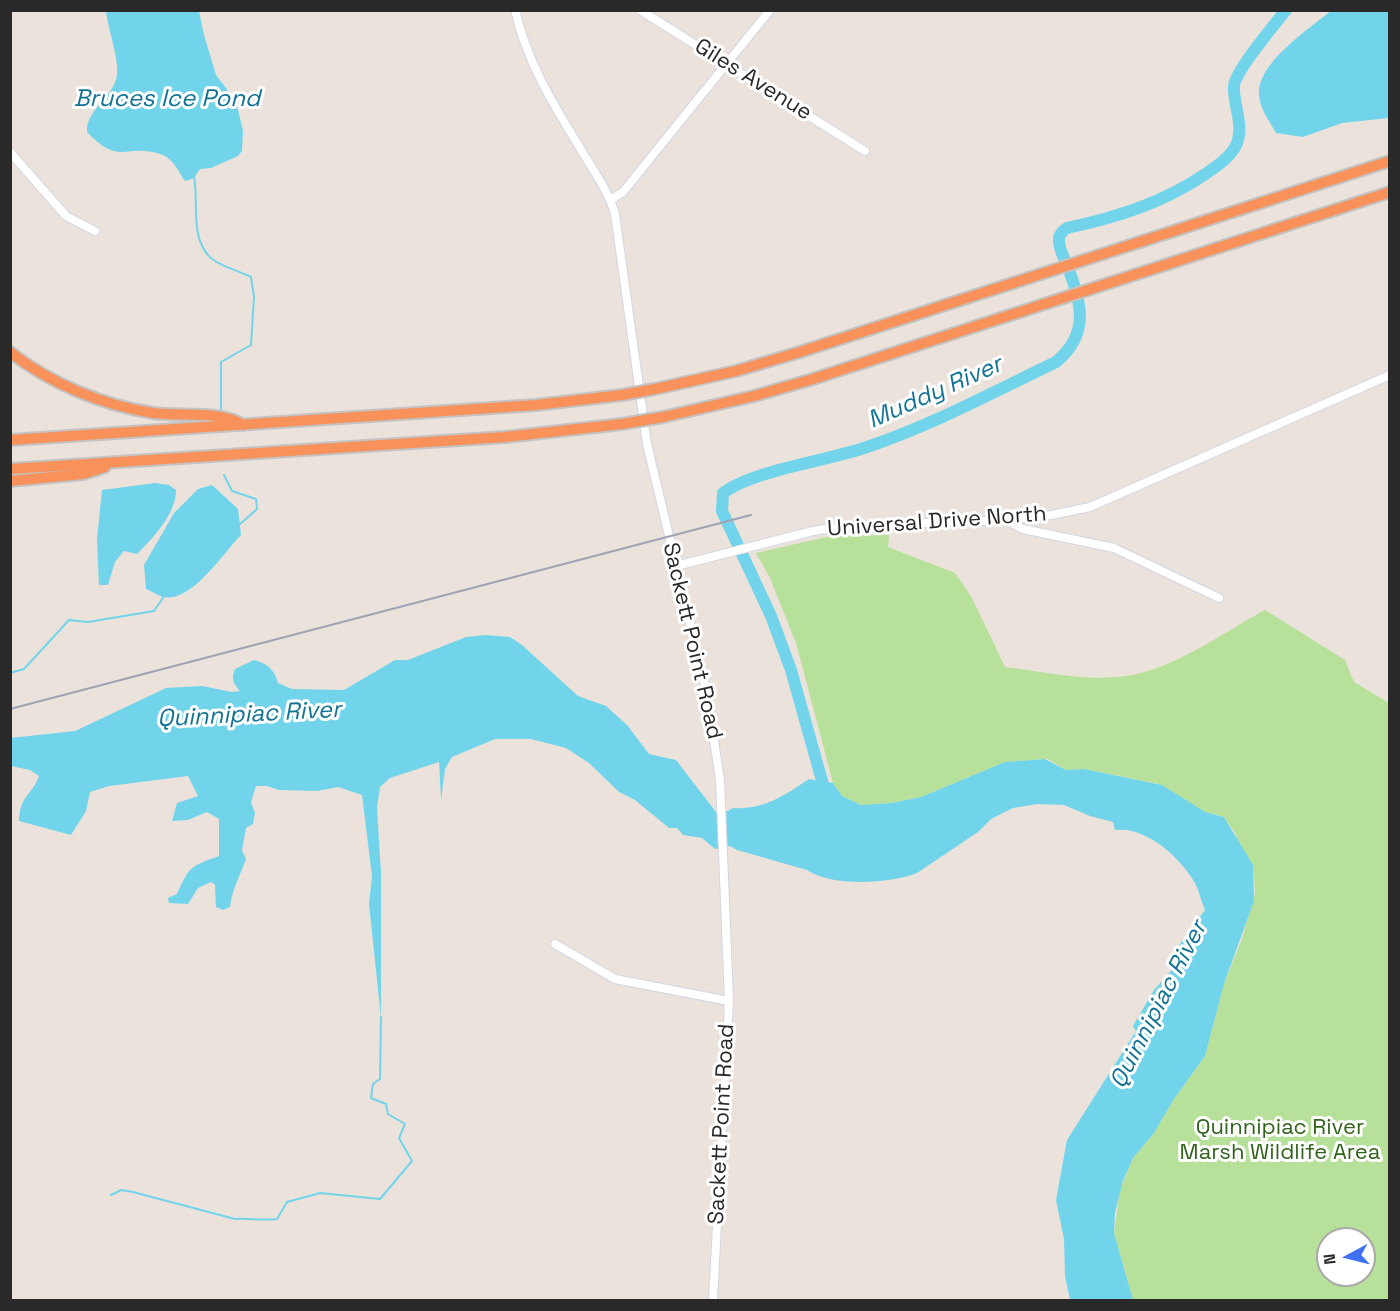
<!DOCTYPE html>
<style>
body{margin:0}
#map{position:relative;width:1400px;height:1311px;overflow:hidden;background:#ebe3db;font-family:"Space Grotesk",sans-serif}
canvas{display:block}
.frame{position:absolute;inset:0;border:12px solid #292929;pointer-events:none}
.north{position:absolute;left:1316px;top:1227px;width:60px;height:60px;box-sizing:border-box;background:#fff;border:2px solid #a9a9a9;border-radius:50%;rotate:263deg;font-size:16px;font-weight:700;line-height:24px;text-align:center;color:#292929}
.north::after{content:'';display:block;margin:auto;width:21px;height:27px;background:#4171f3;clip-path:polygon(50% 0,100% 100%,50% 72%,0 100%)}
</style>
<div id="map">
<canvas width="1400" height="1311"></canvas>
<div class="frame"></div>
<div class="north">N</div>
</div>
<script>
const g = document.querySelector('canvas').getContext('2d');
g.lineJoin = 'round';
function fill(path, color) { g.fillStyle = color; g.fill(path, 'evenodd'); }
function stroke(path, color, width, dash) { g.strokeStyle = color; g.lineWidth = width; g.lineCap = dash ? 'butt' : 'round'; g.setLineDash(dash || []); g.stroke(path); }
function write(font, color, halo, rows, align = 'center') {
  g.font = font + ' "Space Grotesk",sans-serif'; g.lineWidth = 6; g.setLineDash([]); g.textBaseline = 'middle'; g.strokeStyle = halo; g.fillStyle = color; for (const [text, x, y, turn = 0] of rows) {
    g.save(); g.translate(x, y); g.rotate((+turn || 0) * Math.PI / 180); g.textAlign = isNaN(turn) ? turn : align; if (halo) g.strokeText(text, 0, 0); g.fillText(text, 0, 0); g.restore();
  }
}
fill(new Path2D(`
 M889,535l-1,12 67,26 16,23 34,71c47,6 100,19 146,3 40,-13 77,-40 114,-60l80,50 9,22 35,21v597h-256l-19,-67 6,-43 13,-32 21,-25 20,-34 31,-43 19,-72 18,-45 13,-46 -2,-28 -15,-22 -2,-9 -12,-17 -19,-5 -46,-28 -75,-15 -18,1 -18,-11 -43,3 -84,35 -29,6 -31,2 -19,-9 -9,-13 -37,-140 -26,-65 -14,-25 75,-17zM1328,1239h36v36h-36z`), '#b7e09a');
fill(new Path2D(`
 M1332,10l57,1v107l-47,5 -39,14 -27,-4c-6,-11 -17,-25 -17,-39 -1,-32 50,-65 73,-84z
 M106,11h93l5,24 12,40 20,26 7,30 -1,20 -4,5 -27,12 -11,1 -6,9 -9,3c-6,-9 -13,-24 -25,-27 -34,-11 -40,13 -73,-22 -1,-23 27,-35 30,-57 2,-17 -9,-46 -11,-64z
 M155,483l14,2 7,5c0,24 -23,48 -39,64l-13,-3 -9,11 -7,23h-9l-2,-46 5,-49z
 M212,485l26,24 3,26c-18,18 -49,68 -78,62 -6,-2 -12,-6 -17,-8l-2,-24 30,-52 24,-24z
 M485,635l25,2 12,8 56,51 28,10 21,19 22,29 27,6 40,52 12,-1 5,-3c31,2 52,-13 76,-29l24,4 9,13 19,9 31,-2 29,-6 84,-35 40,-3 21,11 18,-1 78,16 43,27 19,5 29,48 1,36 -30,83 -19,72 -31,43 -20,34 -21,25 -10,23 -8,32 -1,20 19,67h-63l-5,-24 -1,-37 -8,-39 11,-60 69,-109 -3,-5 21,-36 17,-19 9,-27 25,-34c-4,-9 -6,-19 -10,-27 -15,-26 -49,-57 -80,-53l-2,-8 -23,-6 -26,-11 -27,-1 -24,4 -22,11 -13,13 -61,41c-28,11 -85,14 -110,-3l-70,-20 -7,-4 -15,3 -13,-11 -19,-3 -6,-7h-8l-34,-28 -16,-8 -30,-29 -23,-15 -35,-9h-36l-43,18 -7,12 -4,31 -2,-38 -49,16 -10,9 -3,21 4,65v145l-12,-114 3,-28 -10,-81 -24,-8 -21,4 -38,-1 -12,-4h-11l-5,16 4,11 -2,11 -7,4 -4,22 4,9c-6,17 -14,30 -16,48l-7,3 -7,-3 -1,-22 -4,-3 -13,6 -10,16 -19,-1 -1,-5 9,-4c13,-29 13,-27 42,-38v-37l-12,-7 -19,8 -16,1 5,-18 21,-7 -10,-20 -79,10 -19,6 -4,19 -15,24 -52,-14c1,-27 13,-25 20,-45l-9,-6 -19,-4 -1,-28 65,-7 91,-43 36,-2 30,6 8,-1c-7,-8 -9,-12 -5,-22l19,-9c14,4 20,9 24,23l14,6 52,1 51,-30h13l58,-23z`), '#72d4ea');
stroke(new Path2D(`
 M194,177c5,26 -4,57 14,78 8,10 31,16 43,22l3,20 -3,48 -30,17v47
 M224,475l8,16 24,8 1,10 -18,16
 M10,673l14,-4 45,-49 19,2 66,-11 11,-16
 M111,1195l10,-5 12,2 102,27c16,-1 26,2 42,0l10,-17 33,-9 60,6 32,-38 -13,-23 6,-14 -17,-10 -2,-10 -15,-6 2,-14 7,-5 1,-62`), '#72d4ea', 2);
stroke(new Path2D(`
 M826,795l-35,-125 -20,-54 -49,-105 1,-18c30,-23 105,-32 144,-46 65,-22 127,-55 189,-85 34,-28 26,-59 11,-97 -3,-7 -9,-18 -8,-26 0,-5 5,-9 8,-11 51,-11 96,-25 140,-55 11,-8 27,-18 31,-33 5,-18 -5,-36 -4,-54 1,-15 41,-62 52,-76`), '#72d4ea', 12);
const minor = new Path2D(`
 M515,10c12,52 38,94 65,138 13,22 28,42 35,66l32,230 60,250 13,86 9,221 -16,299
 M640,10l225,141
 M10,152l56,64 29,15
 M610,200l13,-8 147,-182
 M1007,521l16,8 91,19 105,50
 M676,566l137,-35 32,-5 161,-6 45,-5 39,-8 300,-132
 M555,944l60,35 114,22`);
const highway = new Path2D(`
 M10,352c41,32 92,53 143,61 26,4 69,-3 90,12
 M655,389l81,-18 64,-19 590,-191
 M663,417l91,-21 59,-17 577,-187
 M10,440l526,-35 86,-10
 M10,469l495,-32 117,-13
 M10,481l73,-7 22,-7`);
stroke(minor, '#d1d5e2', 10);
stroke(highway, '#c3c3c3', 14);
stroke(minor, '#fff', 8);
stroke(highway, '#f8915a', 10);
stroke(new Path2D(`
 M10,709l741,-194`), '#9fa3b3', 2);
const highwayBridge = new Path2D(`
 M622,395l33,-6
 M622,424l41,-7`);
stroke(highwayBridge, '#c3c3c3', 14, []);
stroke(highwayBridge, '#f8915a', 10);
write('22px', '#292929', '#fff', [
 ["Giles Avenue",753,80,32],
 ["Universal Drive North",937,522,-4],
 ["Sackett Point Road",692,641,77],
 ["Sackett Point Road",722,1124,-87]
]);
write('22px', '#31631c', '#fff', [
 ["Quinnipiac River",1280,1128],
 ["Marsh Wildlife Area",1280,1153]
]);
write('italic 24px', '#127394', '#fff', [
 ["Bruces Ice Pond",167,99],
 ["Muddy River",935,393,-24],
 ["Quinnipiac River",249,715,-3],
 ["Quinnipiac River",1159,1005,-63]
]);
</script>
